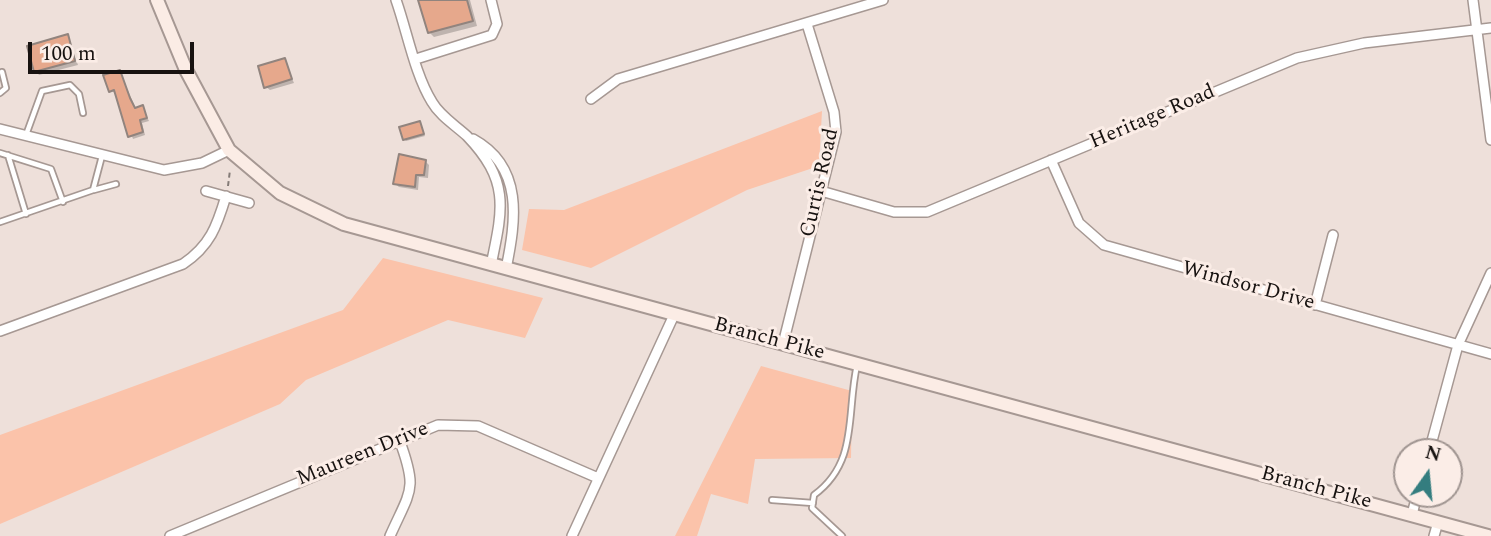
<!DOCTYPE html>
<style>
body{margin:0}
#map{position:relative;width:1491px;height:536px;overflow:hidden;background:#eee0da;font-family:Spectral,serif}
canvas{display:block}
.north{position:absolute;left:1393px;top:438px;width:70px;height:70px;box-sizing:border-box;background:#fbede7;border:2px solid #a09591;border-radius:50%;rotate:15deg;font-size:19px;font-weight:700;line-height:28px;text-align:center;color:#171210}
.north::after{content:'';display:block;margin:auto;width:24px;height:32px;background:#347d7f;clip-path:polygon(50% 0,100% 100%,50% 72%,0 100%)}
.scale{position:absolute;left:28px;top:42px;width:166px;height:32px;box-sizing:border-box;border:4px solid #171210;border-top:0;padding-left:9px;font-size:21px;line-height:24px;white-space:nowrap;color:#171210;-webkit-text-stroke:5px #fbede7;paint-order:stroke}
</style>
<div id="map">
<canvas width="1491" height="536"></canvas>
<div class="north">N</div>
<div class="scale">100 m</div>
</div>
<script>
const g = document.querySelector('canvas').getContext('2d');
g.lineJoin = 'round';
function fill(path, color) { g.fillStyle = color; g.fill(path, 'evenodd'); }
function stroke(path, color, width, dash) { g.strokeStyle = color; g.lineWidth = width; g.lineCap = dash ? 'butt' : 'round'; g.setLineDash(dash || []); g.stroke(path); }
function write(font, color, halo, rows, align = 'center') {
  g.font = font + ' Spectral,serif'; g.lineWidth = 6; g.setLineDash([]); g.textBaseline = 'middle'; g.strokeStyle = halo; g.fillStyle = color; for (const [text, x, y, turn = 0] of rows) {
    g.save(); g.translate(x, y); g.rotate((+turn || 0) * Math.PI / 180); g.textAlign = isNaN(turn) ? turn : align; if (halo) g.strokeText(text, 0, 0); g.fillText(text, 0, 0); g.restore();
  }
}
fill(new Path2D(`
 M822,111l-3,55 -72,24 -156,78 -69,-18 7,-41 35,1z
 M383,258l160,40 -18,40 -77,-18 -142,60 -26,24 -280,120v-89l343,-125z
 M761,366l91,25 -1,67 -96,1 -7,45 -37,-10 -14,42h-22z`), '#fbc3aa');
fill(new Path2D(`
 M420,0h50l7,26 -43,11 -5,-5z
 M67,36l11,29 -39,10 -3,-4z
 M284,60l10,23 -24,7 -4,-3z
 M120,72l16,37 6,-2 7,14 -7,2 3,12 -12,4 -17,-46 -6,-2z
 M419,123l6,13 -19,5 -2,-2z
 M425,161l4,4 -1,13 -9,-1 -1,13 -19,-3 -4,-3z`), '#0003');
const building = new Path2D(`
 M418,0h49l6,21 -45,12z
 M68,34l7,27 -41,11 -7,-26z
 M285,58l7,21 -28,9 -6,-22z
 M120,70l10,28 5,10 8,-3 4,13 -7,2 3,12 -15,5 -14,-47 -5,2 -6,-17z
 M420,121l4,13 -21,6 -4,-13z
 M399,154l27,6 -2,15h-8l-1,12 -22,-3z`);
fill(building, '#e6a88c');
stroke(building, '#91847e', 2);
const lane = new Path2D(`
 M0,93l6,-5 -4,-16
 M26,135l16,-44 28,-6 9,9 4,19
 M0,153l51,16 12,33
 M8,155l18,59
 M94,190l22,-6
 M0,222l93,-32 9,-34
 M772,500l41,3
 M842,536l-30,-28 2,-13c45,-33 32,-81 43,-130`);
const street = new Path2D(`
 M396,0c11,31 19,75 36,102 8,14 23,23 35,34 43,45 36,72 24,129
 M1473,0l18,140
 M416,59l76,-24 5,-11 -6,-24
 M591,99l27,-20 265,-79
 M0,129l164,41 38,-7 27,-13
 M473,139c51,28 43,81 33,130
 M1051,160l28,63 25,22 387,109
 M206,191l43,12
 M821,191l73,21h33l370,-154 67,-15 127,-15
 M1315,305l18,-70
 M0,331l183,-67c27,-18 34,-38 43,-68
 M783,344l53,-212 -2,-20 -27,-88
 M1429,452l29,-107 33,-72
 M1412,515l5,-21
 M170,536l268,-111 40,1 120,52
 M390,536c21,-47 28,-46 9,-97
 M572,536l102,-221
 M1434,536l4,-14`);
const secondary = new Path2D(`
 M157,0l29,70 43,80 51,43 64,31 1144,312`);
stroke(lane, '#a69893', 8);
stroke(street, '#a69893', 12);
stroke(secondary, '#a69893', 16);
stroke(new Path2D(`
 M228,186l2,-16`), '#847b77', 2, [5, 3.5]);
stroke(lane, '#fff', 4.5);
stroke(street, '#fff', 9);
stroke(secondary, '#fbece5', 12);
write('21px', '#171210', '#fbede7', [
 ["Heritage Road",1153,118,-23],
 ["Curtis Road",821,183,-77],
 ["Windsor Drive",1248,287,15],
 ["Branch Pike",769,340,15],
 ["Maureen Drive",363,455,-22],
 ["Branch Pike",1316,489,15]
]);
</script>
